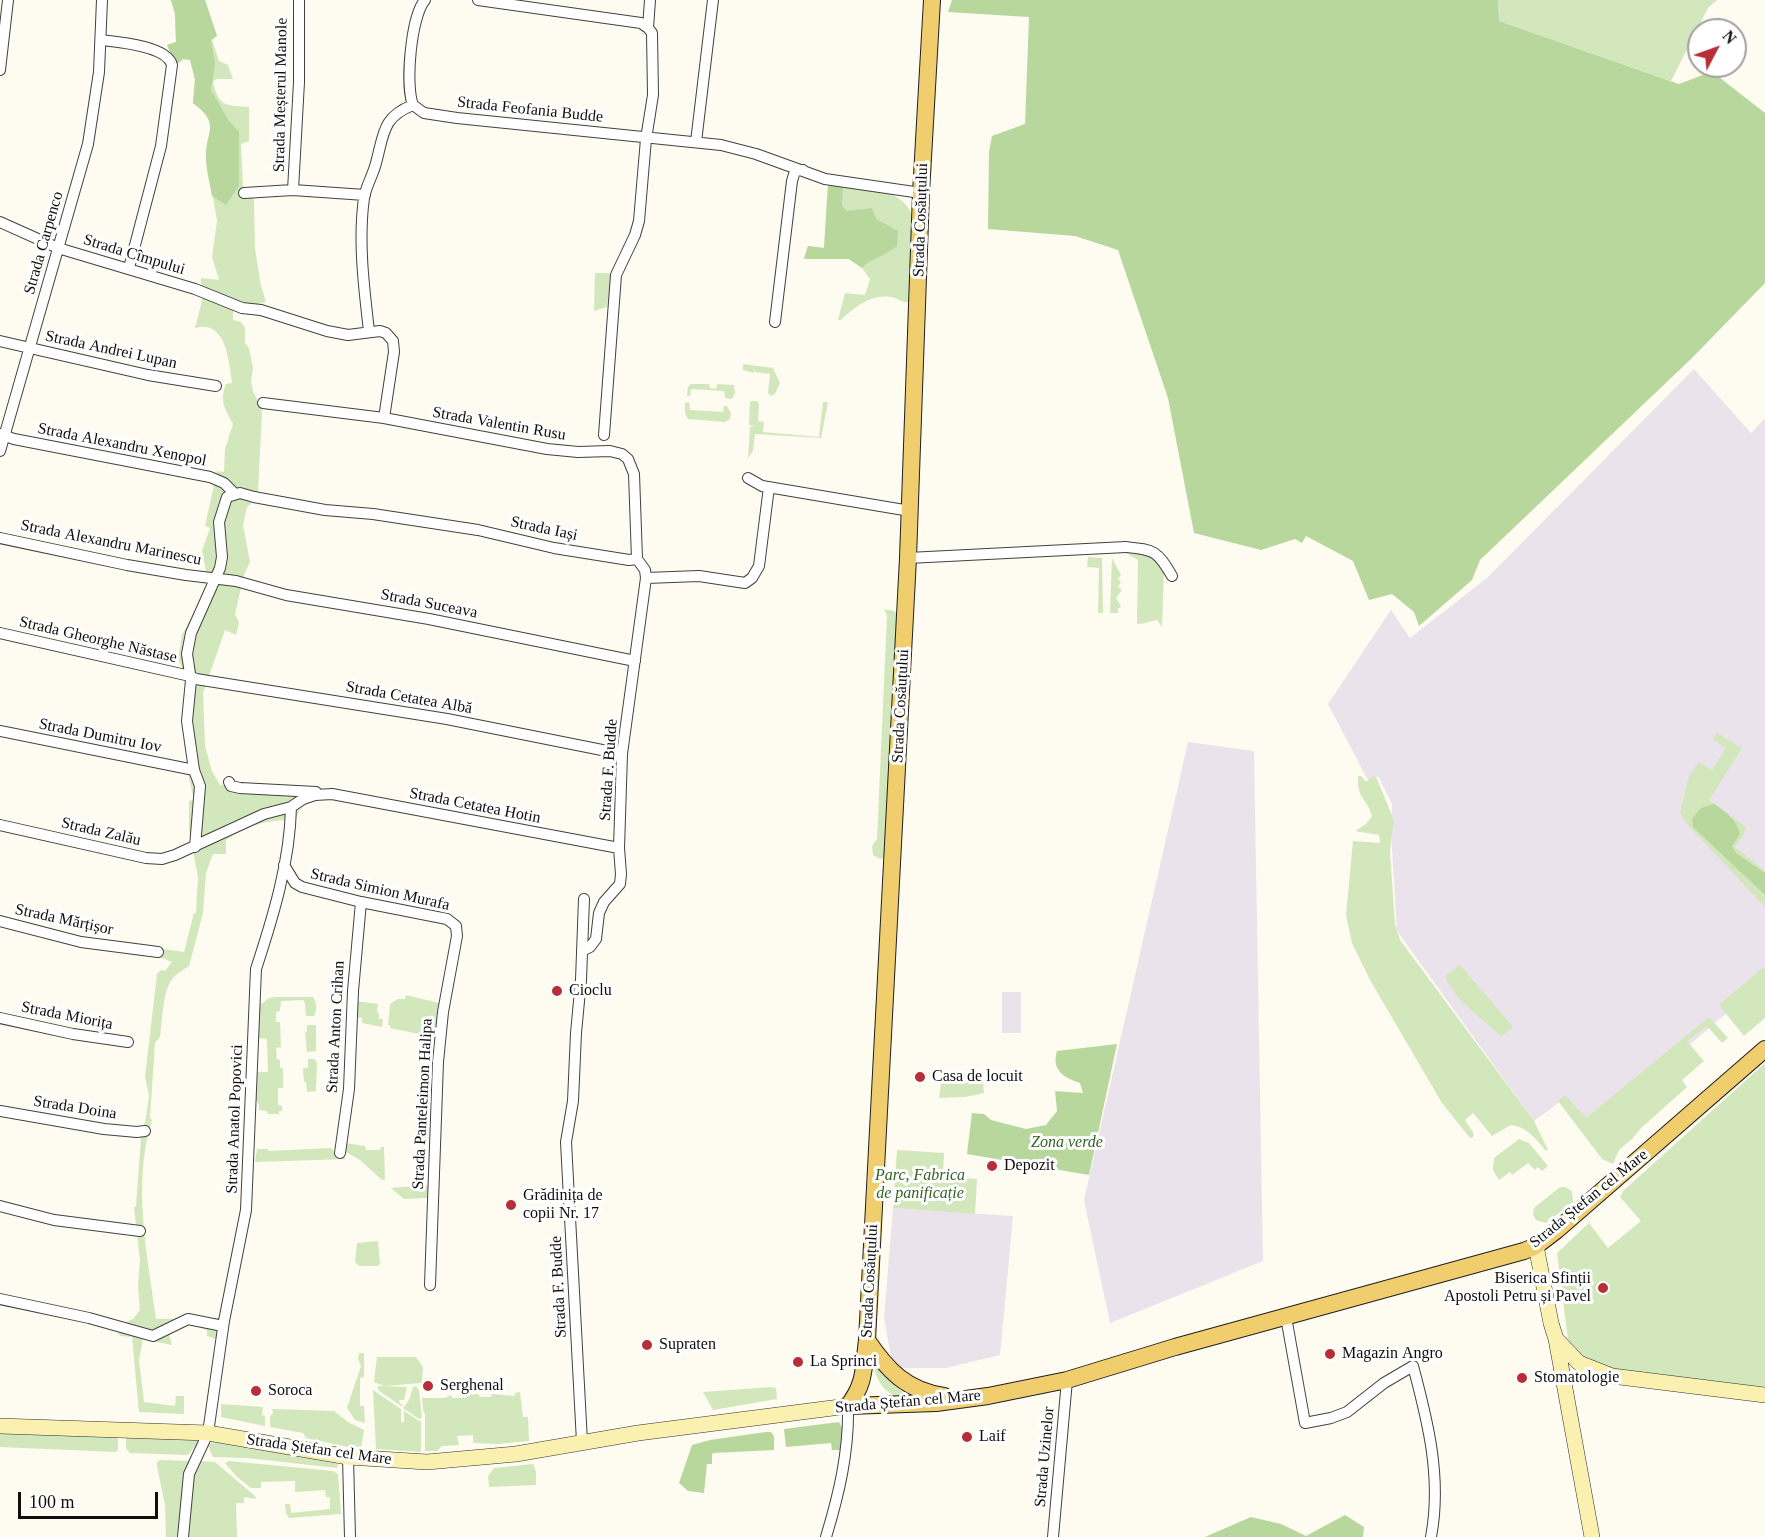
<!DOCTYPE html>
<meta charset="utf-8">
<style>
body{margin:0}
#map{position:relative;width:1765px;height:1537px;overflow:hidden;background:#fefbf1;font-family:"Times New Roman",serif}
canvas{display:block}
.north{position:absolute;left:1687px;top:18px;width:60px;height:60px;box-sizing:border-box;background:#fff;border:2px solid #9f9f9f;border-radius:50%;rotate:49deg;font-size:16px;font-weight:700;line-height:24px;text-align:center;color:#0e0e0e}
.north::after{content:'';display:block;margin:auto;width:21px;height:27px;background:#b72e38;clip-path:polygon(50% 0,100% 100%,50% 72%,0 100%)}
.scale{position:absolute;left:18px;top:1492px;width:140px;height:27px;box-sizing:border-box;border:3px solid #0e0e0e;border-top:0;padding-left:8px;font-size:18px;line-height:21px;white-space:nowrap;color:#0e0e0e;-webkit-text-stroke:4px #fff;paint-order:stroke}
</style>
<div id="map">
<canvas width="1765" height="1537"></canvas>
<div class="north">N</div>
<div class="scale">100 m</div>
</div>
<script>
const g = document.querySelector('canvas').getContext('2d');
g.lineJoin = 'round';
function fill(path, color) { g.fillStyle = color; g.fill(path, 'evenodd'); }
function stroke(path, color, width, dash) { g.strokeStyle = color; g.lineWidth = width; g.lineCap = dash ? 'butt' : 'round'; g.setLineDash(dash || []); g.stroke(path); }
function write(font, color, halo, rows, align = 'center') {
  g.font = font + ' "Times New Roman",serif'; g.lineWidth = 6; g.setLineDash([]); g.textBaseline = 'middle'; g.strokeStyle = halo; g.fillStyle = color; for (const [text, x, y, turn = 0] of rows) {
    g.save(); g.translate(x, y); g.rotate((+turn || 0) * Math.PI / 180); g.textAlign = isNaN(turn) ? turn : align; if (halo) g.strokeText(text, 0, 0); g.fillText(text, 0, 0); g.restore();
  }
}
fill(new Path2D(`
 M1694,369l57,64 14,-15v562l-179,154 -26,-32 -26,19 -137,-190 -5,-82v-45l-14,-28 -8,8 -42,-80 63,-94 19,28 77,-60z
 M1188,742l66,9 9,510 -153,62 -26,-123z
 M1002,992h19v41h-19z
 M893,1208l120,8 -13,139 -54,13h-53l-9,-50z`), '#ebe3ec');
fill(new Path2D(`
 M171,0h34l12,36 -5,4 7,21 9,4 5,14h-17l-3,3c6,26 13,23 36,25v34l-8,3 2,43 11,13 1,49 6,37 5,16 -33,8v10l8,2 4,6v15l4,5 4,20 -2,13 2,10 9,20 -4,81 -5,10 -6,5 -4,18 7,37 -6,13 -9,39 4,8 -3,13 -11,-5 -22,63 2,53 7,25 8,14 96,1 -1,15c-12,4 -17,7 -19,20 -25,-3 -50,5 -70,19v14h-13l-7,19 -3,40 -14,53c-6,4 -14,8 -18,15 -8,11 -9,42 -11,56l-5,6 -5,75 2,2c-20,64 -5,133 4,199l63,-1 -3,21 -9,-3v-6l-20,-6 -18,10 3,11 -29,-6 -4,21 5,42 31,4 1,-10h8v18l-45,-2 -7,-75 -12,-1 -6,-9 19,-8 7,-9 -2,-25 2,-25 -6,-52 2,-2 5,-68 -4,-4 8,-11 4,-27 -4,-19 12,-103 4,-4 4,1 7,-9 -12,-5 3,-8 21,3 10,-39h2l2,-36 -9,-48v-28l5,-1 -6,-26 -2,-91 -4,-15 -4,-9 4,-24 27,-50 -7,-34 8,-23 -5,-2 12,-55 7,1 1,-23 8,-25c-8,-15 -14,-23 -7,-40l6,-1c-3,-22 -6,-64 -37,-55l7,-27 -1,-23 18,2 -7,-23 5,-36 -11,-64 6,-29 -7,-16 -12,-9 2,-24 -5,-19 -7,-1 -7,6 -9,-20 9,-3 -1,-28z
 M1498,0h219l-9,8 -37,73 -172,-60z
 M834,184c24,4 72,3 78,33l-3,85c-7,1 -11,-4 -18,-5 -20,-3 -36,10 -50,23h-3l7,-27 20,2 5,-16 -8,-11 -13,-9h-45l4,-13 16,2 4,-62z
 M595,273h14l2,4 -4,30 -13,4z
 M743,364l30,4 7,15 -5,11 -4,2 -3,-3 2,-19 -15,-2v-5l-1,6 -11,-3z
 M691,384h18l1,4 6,1 1,-5 17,1 1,8 -3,6 -7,-1 -1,-7 -33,-2 -1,7h-3l1,-9z
 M751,401h6l2,3 -1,17 6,1 -1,10 56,5 4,-35h5l-7,36 -66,-4 -2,17 -5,7 2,-31 5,-1 -6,-1 1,-23z
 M689,402l1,8 33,2 1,-6h3l4,7 -1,6 -5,3 -37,-3 -3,-6v-10z
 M1124,552l25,1 15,16 -2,58 -5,-7c-7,1 -12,4 -20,4l1,-64z
 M1088,557l14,1 1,55h-5l1,-45 -12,-1z
 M1112,558l9,17 -3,4 3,3 -3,5 4,3 -6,8 5,8 -3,3v4h-8z
 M884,609l10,2 4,3 -13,243 -5,2 -7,-4 -1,-9 5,-7 10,-223z
 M1717,733l25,15 -33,52 37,27 -2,7 -9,13 30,24v36l-79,-84 -6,-10 9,-37 10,-14 13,8 14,-22 -13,-9z
 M1358,776h3l5,6 7,-6 4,3 17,41 -4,32 5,72 5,16 134,181 14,29 -2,1c-10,-12 -19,-24 -35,-26l-19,11 -19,-23 -8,7 9,14 -1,3 -3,1 -28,-35 -72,-123 -18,-37 -6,-28 7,-74 27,2 -1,-8 -24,-4 11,-7 6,-8c-6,-20 -15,-16 -14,-40z
 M1460,965l53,62 -12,9 -40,-35 -15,-21 1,-5z
 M1765,966v52l-21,18 -25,-31z
 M406,995l33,8 -5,34 -44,-9v-3h-2l2,-21 8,-5h7z
 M276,997h37c4,5 4,14 1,19h-8l-1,-13 -2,-3 -22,1 -1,10 -4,1v10h4l1,25 -5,1 1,11 3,1v8h3v20h-5v17l4,1v5h-3v3h-11l-1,-3 -8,-1v-6l-3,-4 -1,-28h13l-1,-33 -9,-1 2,-33 9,-7z
 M355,1001l23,3 -1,8 2,1v6h4l-1,8 -20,-4v-5l-7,-1z
 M1709,1017l19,21 -6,5 -15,-17 -20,15 17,20 -22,19 5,7 -47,42 -7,9 -14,12 -6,14 -11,-5 -44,-58 7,-6 21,23z
 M307,1025h9v26l-9,1 -2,-19 2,-1z
 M308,1059h6l3,3 -1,29 -9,1 -1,-10h-2l-1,-14h5z
 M1765,1063v328l-135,-17 -51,-18 -11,-16 -11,-87 32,-30 19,25 33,-27 -21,-24 3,-6z
 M943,1070l24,3h15l2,20 -19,4 -26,1z
 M1519,1139l10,4 19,23 -6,5 -4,-4 -3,3 -7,-7 -16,12 -2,-3 -11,8 -6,-10 1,-12z
 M345,1143l20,3 1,4h14l1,-3h3l1,33h-3l-22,-20 -18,-10z
 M331,1148l6,7 8,2v2l-90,3 2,-13h11v2z
 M897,1150l47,3 -1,23 34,3 -2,35 -82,-6z
 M427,1185l4,4 -3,24 -1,-15 -23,1 -13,-11z
 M1560,1187h5l7,4 1,11 -27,21 -10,-3 -3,-6 1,-6z
 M378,1241l2,23 -2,2h-19l-4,-4 2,-19z
 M359,1353h5v24l-4,1v28h4l1,17 -10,-3 -8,-12 14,-42 -3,-7z
 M377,1357h39l7,10 -1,16 -38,3 -10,-4z
 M872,1358l24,29 16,11c-28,1 -36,-17 -40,-40z
 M378,1386l29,1 -3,13h-5l1,4h4l-3,2 -23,-16z
 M416,1386l3,4 3,28 -3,1 -16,-11 6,-8 4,-13z
 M771,1387l5,1 1,11 -64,11 -10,-18z
 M373,1390l28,19v13h3v-11l17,11v30l-45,-3z
 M520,1392l3,25h5l1,24 -31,3 -25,-1v-8l-16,1 2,9 -17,1 -5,5h-12v-37l-2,-4 -1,-13 2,1h21l6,-3 1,3h13l2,-3 11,-1 2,3h11l1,-3 23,2v-3z
 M221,1404l42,3 -1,8 3,1v10l-44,-9z
 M272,1409l62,2 14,11 16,8 -3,18 -4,1 -51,-11 -3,-5 -33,-6v-11l3,-3z
 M4,1432l111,4 3,2v12l-2,2 -116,-5v-13z
 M128,1436l72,4 -12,15 -58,-2 -4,-5v-10z
 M212,1442l47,6 77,15 2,2 -1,3 -90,-10 -34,-1 -5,-11z
 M160,1460l30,1 -9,76h-15l-1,-32 -8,-39v-4z
 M200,1461l15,1 40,34 1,3 -12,-2v6h-8l1,34h-49l3,-63z
 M229,1461l104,10 5,3 3,40 -52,4 -3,-5 -1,-9h5l1,9 39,-4v-12h-4l-1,-7 -30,2v-11l-34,1v6h-10l-14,-11 -12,-14z
 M533,1464l3,8v13l-47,2 -1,-11 6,-8z`), '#d3e7bc');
fill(new Path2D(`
 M171,0h34l12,36 -6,4 4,24 -4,26 18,31 10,11v54l-13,19 -14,-9c-2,-13 -6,-26 -6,-38 -1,-27 16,-33 -13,-55l2,-24 -5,-19 -7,-1 -7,6 -9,-20 9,-3 -1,-28z
 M952,0h546l1,21 180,63 29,-11 7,1 50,39v170l-73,75 -212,202 -8,20 -53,46 -5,-14 -22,-18 -23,6 -16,-39 -47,-25 -4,7 -7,-4 -34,11 -67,-17 -26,-135 -50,-148 -43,-14 -87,-7 1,-77 3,-16 33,-12 4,-107 -81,-5z
 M834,184l9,1 -1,21 5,5 25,-3 4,11 22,12 -1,15c-11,10 -25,11 -35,22l-13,-9h-45l4,-13 16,2 4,-62z
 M1714,804c12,8 22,15 26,30l-8,12 4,7 29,20v22l-72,-68 -1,-8 9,-11z
 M1117,1044l-28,131 -122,-21 5,-41 12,1 7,6 35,9 20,-4 11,-14 -2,-20 28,2 -3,-10c-16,-5 -29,-13 -23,-32z
 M839,1422l3,6 -1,22h-9l-1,-7 -45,4 -2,-18z
 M766,1432h5l3,4v14l-61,3 -1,2v9h-5l-3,29 -16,-2 -9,-8 13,-38 18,-5z
 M1345,1515l19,12 -1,10h-158l46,-20 30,7 25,12z`), '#b8d79c');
const street = new Path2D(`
 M478,0l163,23 7,5
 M101,40c18,2 66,6 71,25l-11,81 -32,122
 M0,70l8,-70
 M413,105l11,8 33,5 264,27 35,9 69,25 96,14
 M413,105c-8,-20 -2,-89 12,-105
 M696,142l17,-142
 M293,190l6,-108v-82
 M244,193l49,-3 72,5
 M0,222l58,26 137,41 47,19 19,2 66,21 21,4 32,-4 6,2 7,8 1,11 -10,66
 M775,322l17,-141 3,-10 8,-1
 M369,331c-5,-43 -11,-90 -5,-133 2,-12 9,-23 12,-35 8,-29 6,-46 37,-58
 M0,341l148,34 68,11
 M263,403l121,15 163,31 31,3 32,-1 12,3 6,5 6,15 3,85
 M0,434l14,5 196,38 14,6 10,10
 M604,435l12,-160 19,-40 4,-14 7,-82 7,-44 -1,-62 -4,-5 2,-28
 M0,451l88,-307 11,-72 3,-72
 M748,478l14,8 148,25
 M0,538l127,27 59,10 50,6 50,14 143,24 206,42
 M908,558l218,-11c28,3 31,3 46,29
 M0,633l190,43 6,3 251,40 175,35
 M0,731l194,39
 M229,782l2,4 9,2 76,4
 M0,825l146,33 16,1 13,-4 89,-41 27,-7 12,-8 12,-4 17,-1 287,54
 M195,847l5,-61 -6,-16 -7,-49 4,-41 -4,-26 4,-21 29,-65 2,-11 -3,-35 8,-25 13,-4 14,4 71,13 48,4 105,16 76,18 75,12 8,-1 8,11 1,8 53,-2 46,7 7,-5 7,-12 10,-79
 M284,865l11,18 7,4 59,15 86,17 9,7 1,10 -14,76 -5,50 -8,223
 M0,921l81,21 77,10
 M582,951l8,-4 6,-8 3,-26 5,-11 16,-18 1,-10 -2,-26 3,-94 24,-176
 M0,1018l73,16 55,8
 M0,1111l104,18 33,3 8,-1
 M340,1153l9,-64 4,-98 8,-89
 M0,1206l54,14 86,11
 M0,1299l89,19 64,18 35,-17 35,7
 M1286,1317l19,106 26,-5 16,-6 37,-29 29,-17c15,56 29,112 18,171
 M582,1442l-16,-300 7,-41 3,-68 5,-53 3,-81
 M348,1457l2,80
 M183,1537l6,-63 19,-41 16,-112 22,-111 10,-241c17,-52 34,-107 35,-162
 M826,1537c13,-43 23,-85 22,-131
 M1053,1537l14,-157`);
const secondary = new Path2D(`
 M1536,1246l15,77 5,16 36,198
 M1556,1339l23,24 33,13 153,19
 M0,1426l208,7 140,24 79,5 89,-8 122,-21 210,-27`);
const primary = new Path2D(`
 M867,1340c20,30 40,51 77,56
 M848,1406c18,-24 15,-37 19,-66l41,-782 13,-365 11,-193
 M848,1406l88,-3 52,-7 79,-16 108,-33 349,-96 12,-5 21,-16 208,-181`);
stroke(street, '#414141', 12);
stroke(secondary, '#303030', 16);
stroke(primary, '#1f1f1f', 18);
stroke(street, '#fff', 10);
stroke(secondary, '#faf0b0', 15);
stroke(primary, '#f0ce6e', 16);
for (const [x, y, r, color] of [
 [557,991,6,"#b72e38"],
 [920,1077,6,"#b72e38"],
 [992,1166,6,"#b72e38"],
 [511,1205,6,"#b72e38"],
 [1603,1288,6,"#b72e38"],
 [647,1345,6,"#b72e38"],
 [1330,1354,6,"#b72e38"],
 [798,1362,6,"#b72e38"],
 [1522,1378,6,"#b72e38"],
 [428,1386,6,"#b72e38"],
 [256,1391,6,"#b72e38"],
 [967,1437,6,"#b72e38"]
]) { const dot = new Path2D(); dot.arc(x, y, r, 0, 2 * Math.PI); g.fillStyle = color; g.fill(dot); stroke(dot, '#fff', 2); }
write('16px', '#0e0e0e', '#fff', [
 ["Strada Meșterul Manole",281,95,-89],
 ["Strada Feofania Budde",530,110,6],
 ["Strada Cosăuțului",921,220,-88],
 ["Strada Carpenco",44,243,-74],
 ["Strada Cîmpului",134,255,17],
 ["Strada Andrei Lupan",111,350,12],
 ["Strada Valentin Rusu",499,424,10],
 ["Strada Alexandru Xenopol",122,445,11],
 ["Strada Iași",544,529,12],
 ["Strada Alexandru Marinescu",111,543,11],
 ["Strada Suceava",429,604,11],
 ["Strada Gheorghe Năstase",98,640,13],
 ["Strada Cetatea Albă",409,698,10],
 ["Strada Cosăuțului",901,706,-87],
 ["Strada Dumitru Iov",100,736,11],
 ["Strada F. Budde",609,770,-86],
 ["Strada Cetatea Hotin",475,806,11],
 ["Strada Zalău",101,832,13],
 ["Strada Simion Murafa",380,890,13],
 ["Strada Mărțișor",64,920,12],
 ["Strada Miorița",67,1016,11],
 ["Strada Anton Crihan",336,1027,-87],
 ["Strada Panteleimon Halipa",423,1104,-87],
 ["Strada Doina",75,1108,9],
 ["Strada Anatol Popovici",235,1119,-88],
 ["Strada Ștefan cel Mare",1589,1199,-39],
 ["Strada Cosăuțului",870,1281,-87],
 ["Strada F. Budde",559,1287,-93],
 ["Strada Ștefan cel Mare",908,1402,-5],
 ["Strada Ștefan cel Mare",319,1450,8],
 ["Strada Uzinelor",1045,1457,-85]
]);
write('16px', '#0e0e0e', '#fff', [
 ["Cioclu",569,991],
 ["Casa de locuit",932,1077],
 ["Depozit",1004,1166],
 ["Grădinița de",523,1196],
 ["copii Nr. 17",523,1214],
 ["Biserica Sfinții",1591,1279,"right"],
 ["Apostoli Petru și Pavel",1591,1297,"right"],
 ["Supraten",659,1345],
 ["Magazin Angro",1342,1354],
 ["La Sprinci",810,1362],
 ["Stomatologie",1534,1378],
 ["Serghenal",440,1386],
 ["Soroca",268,1391],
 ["Laif",979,1437]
], 'left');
write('italic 16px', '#316322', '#fff', [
 ["Zona verde",1067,1143],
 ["Parc, Fabrica",920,1176],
 ["de panificație",920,1194]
]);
</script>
